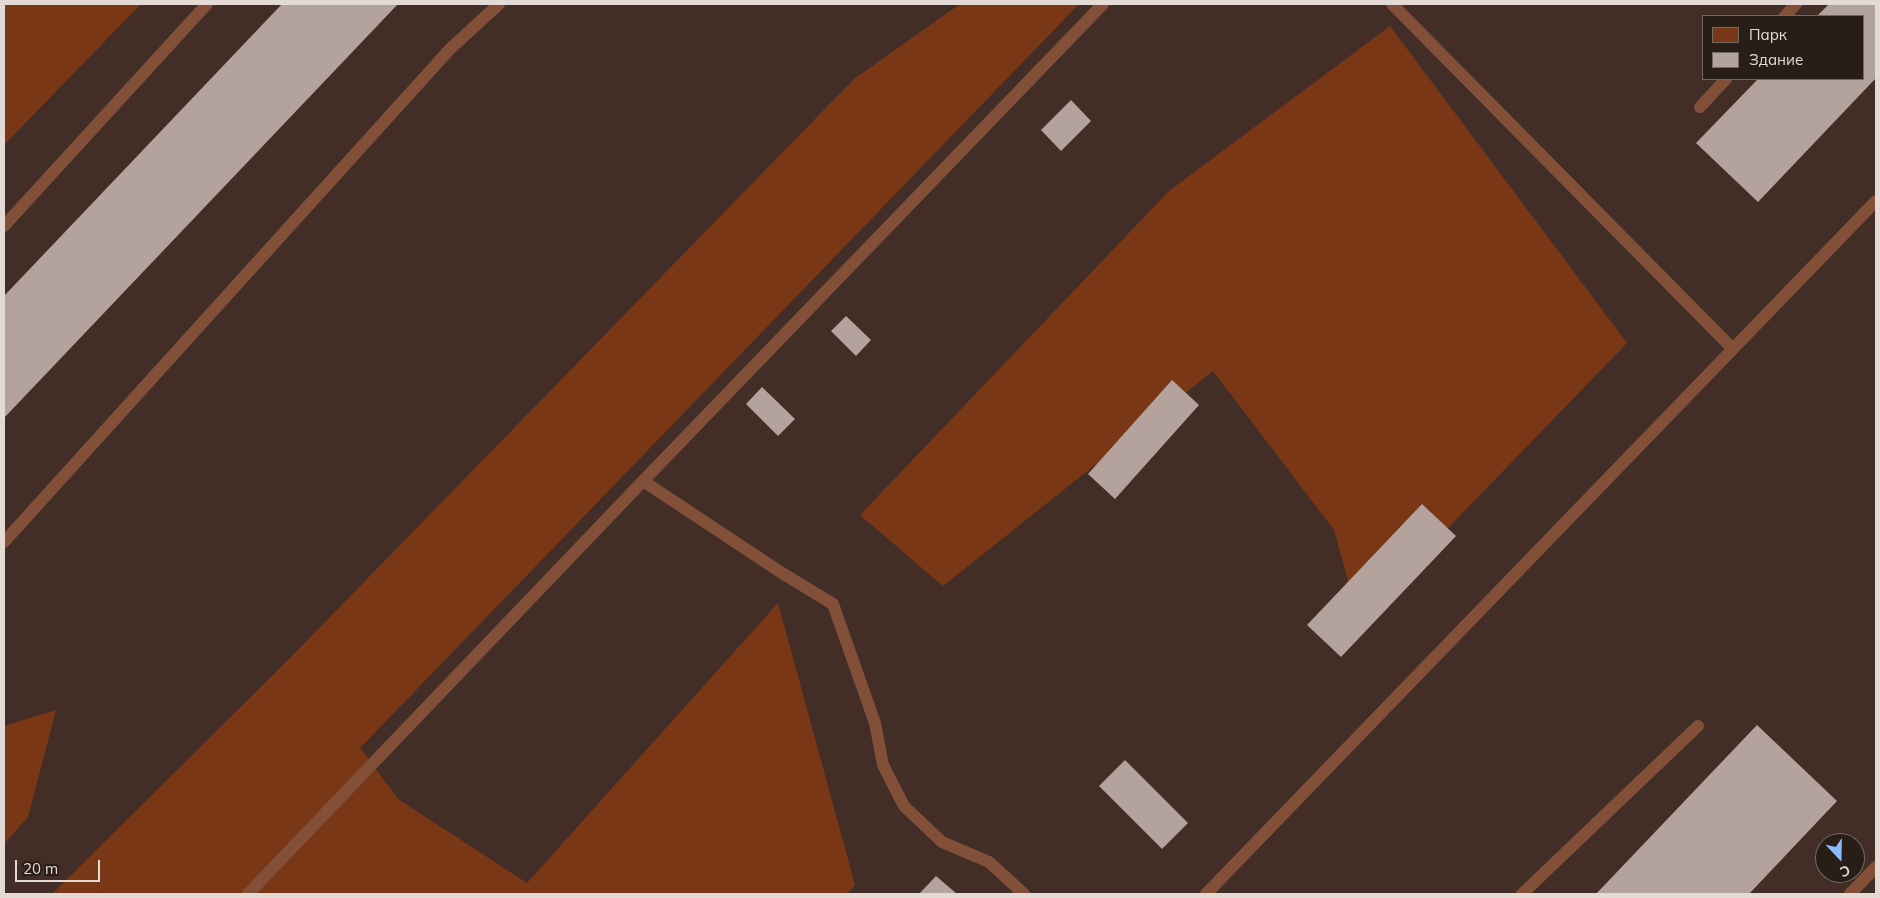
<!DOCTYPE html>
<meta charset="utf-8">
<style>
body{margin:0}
#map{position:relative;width:1880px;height:898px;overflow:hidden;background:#332621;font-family:Mulish,sans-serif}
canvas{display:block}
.frame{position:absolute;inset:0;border:5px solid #e3dad6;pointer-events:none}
.legend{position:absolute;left:1702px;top:15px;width:162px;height:65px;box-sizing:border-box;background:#291d17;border:1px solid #736963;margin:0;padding:6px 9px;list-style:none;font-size:15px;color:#e3dad6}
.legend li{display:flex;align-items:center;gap:10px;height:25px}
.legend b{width:25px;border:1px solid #736963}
.north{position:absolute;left:1815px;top:833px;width:50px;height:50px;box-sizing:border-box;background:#291d17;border:1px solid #736963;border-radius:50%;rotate:159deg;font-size:14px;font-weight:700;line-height:20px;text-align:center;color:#e3dad6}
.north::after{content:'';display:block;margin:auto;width:18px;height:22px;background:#87bbfb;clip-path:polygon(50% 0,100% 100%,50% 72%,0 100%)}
.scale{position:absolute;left:15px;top:860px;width:85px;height:22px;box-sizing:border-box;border:2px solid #e3dad6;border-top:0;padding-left:6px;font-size:15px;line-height:18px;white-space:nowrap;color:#e3dad6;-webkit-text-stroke:4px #291d17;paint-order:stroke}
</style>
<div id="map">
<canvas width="1880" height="898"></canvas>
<div class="frame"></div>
<ul class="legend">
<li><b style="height:14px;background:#7a3716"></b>Парк</li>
<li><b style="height:14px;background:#b4a39c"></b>Здание</li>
</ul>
<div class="north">С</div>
<div class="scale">20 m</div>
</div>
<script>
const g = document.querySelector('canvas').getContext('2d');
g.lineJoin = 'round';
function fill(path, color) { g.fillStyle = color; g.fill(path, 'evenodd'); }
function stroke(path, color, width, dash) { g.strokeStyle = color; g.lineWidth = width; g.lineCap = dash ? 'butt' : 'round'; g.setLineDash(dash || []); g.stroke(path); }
fill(new Path2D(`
 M4,4h1872v890h-1872zM1704,16h160v63h-160zM1825,843h30v30h-30z`), '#422e26');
fill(new Path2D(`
 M4,4h137l-137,141z
 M960,4h119l-719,744 38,51 129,84 251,-280 77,282 -8,9h-795l238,-236 564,-579z
 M1390,26l237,317 -268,277 -25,-90 -121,-159 -270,215 -83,-71 309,-324z
 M56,710l-28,107 -24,27v-118z`), '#7a3716');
fill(new Path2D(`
 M282,4h116l-394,414v-122z
 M1829,4h47v74l-118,124 -62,-59 62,-64h106v-63h-47z
 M1071,100l20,21 -30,30 -20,-21z
 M846,316l25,24 -15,16 -25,-25z
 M1172,380l27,25 -84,94 -27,-25z
 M762,387l33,32 -17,17 -32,-32z
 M1422,504l34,32 -115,121 -34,-32z
 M1757,725l80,76 -88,93h-153z
 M1125,760l63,63 -26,26 -63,-63z
 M936,876l21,18h-38z`), '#b4a39c');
stroke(new Path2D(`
 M1392,4l341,345
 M1785,16l11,-12
 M1700,107l26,-28
 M4,226l203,-222
 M643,481l460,-477
 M4,542l446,-493 49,-45
 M248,894l395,-413 139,92 51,31 42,119 8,42 21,41 38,36 47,20 35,32
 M1206,894l670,-693
 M1522,894l176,-168
 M1850,894l26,-27`), '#824f39', 12);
</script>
